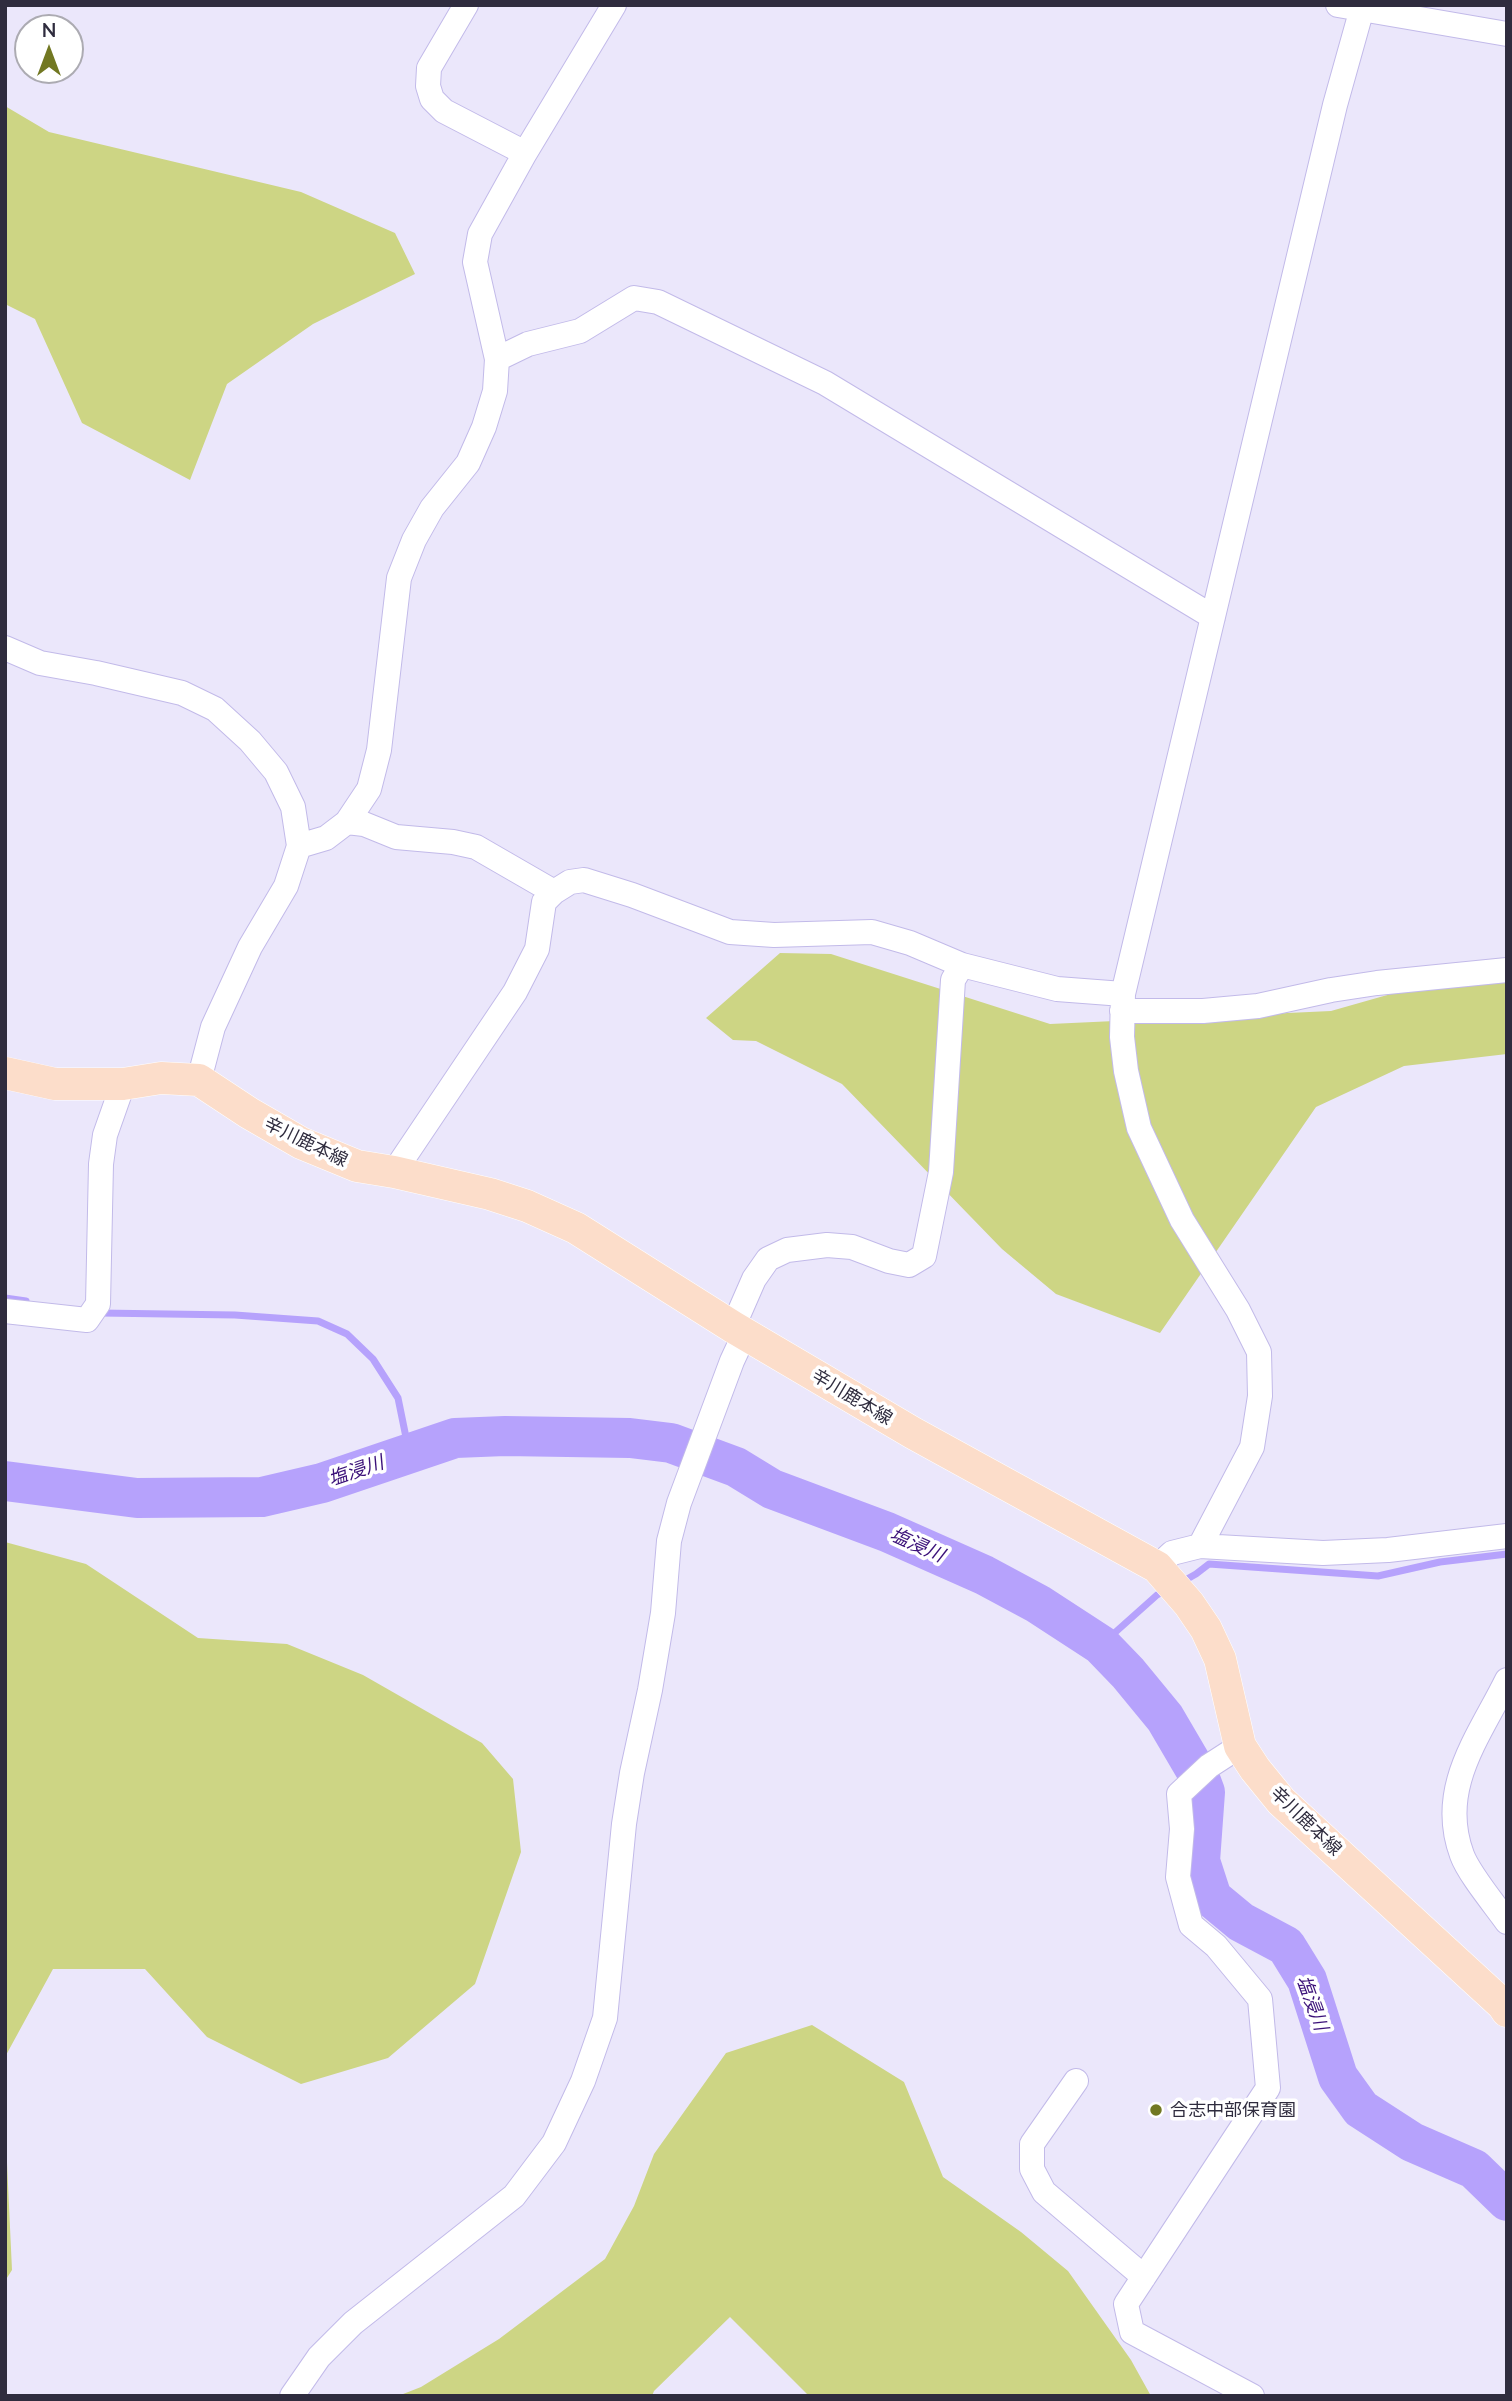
<!DOCTYPE html>
<meta charset="utf-8">
<style>
body{margin:0}
#map{position:relative;width:1512px;height:2401px;overflow:hidden;background:#ebe7fb;font-family:Lato,sans-serif}
canvas{display:block}
.frame{position:absolute;inset:0;border:7px solid #2f2c3e;pointer-events:none}
.north{position:absolute;left:14px;top:14px;width:70px;height:70px;box-sizing:border-box;background:#fff;border:2px solid #acabb2;border-radius:50%;rotate:0deg;font-size:19px;font-weight:700;line-height:28px;text-align:center;color:#2f2c3e}
.north::after{content:'';display:block;margin:auto;width:24px;height:32px;background:#727822;clip-path:polygon(50% 0,100% 100%,50% 72%,0 100%)}
</style>
<div id="map">
<canvas width="1512" height="2401"></canvas>
<div class="frame"></div>
<div class="north">N</div>
</div>
<script>
const g = document.querySelector('canvas').getContext('2d');
g.lineJoin = 'round';
function fill(path, color) { g.fillStyle = color; g.fill(path, 'evenodd'); }
function stroke(path, color, width, dash) { g.strokeStyle = color; g.lineWidth = width; g.lineCap = dash ? 'butt' : 'round'; g.setLineDash(dash || []); g.stroke(path); }
function write(font, color, halo, rows, align = 'center') {
  g.font = font + ' Lato,"Noto Sans JP",sans-serif'; g.lineWidth = 7; g.setLineDash([]); g.textBaseline = 'middle'; g.strokeStyle = halo; g.fillStyle = color; for (const [text, x, y, turn = 0] of rows) {
    g.save(); g.translate(x, y); g.rotate((+turn || 0) * Math.PI / 180); g.textAlign = isNaN(turn) ? turn : align; if (halo) g.strokeText(text, 0, 0); g.fillText(text, 0, 0); g.restore();
  }
}
fill(new Path2D(`
 M5,106l44,26 252,60 94,41 20,41 -102,50 -86,60 -37,96 -108,-57 -47,-104 -30,-15z
 M780,953l51,1 219,70 281,-13 102,-29 74,-7v79l-103,12 -88,41 -156,226 -104,-39 -54,-45 -160,-165 -86,-43 -23,-1 -27,-22z
 M5,1542l81,22 112,74 89,6 76,31 119,68 31,36 8,73 -46,132 -87,74 -87,26 -94,-47 -62,-68h-92l-48,88z
 M812,2025l92,57 39,95 78,55 47,39 63,89 20,36h-342l-79,-79 -76,74 -2,5h-254l23,-9 78,-48 106,-80 29,-53 20,-52 72,-101z
 M5,2120l7,150 -7,11z`), '#cdd584');
stroke(new Path2D(`
 M5,1298l21,3
 M100,1313l135,2 83,6 29,13 26,25 25,39 11,54
 M1180,1583l16,-9 13,-10 169,12 62,-14 67,-8
 M1101,1645l56,-50 9,-5`), '#b6a2fc', 7);
stroke(new Path2D(`
 M5,1481l132,17 125,-1 60,-14 133,-45 50,-2 125,2 41,5 65,24 36,22 115,43 97,43 54,29 63,41 27,28 37,45 34,58 6,16 -5,69 12,37 29,24 45,24 21,34 31,97 23,32 51,33 62,27 33,32`), '#b6a2fc', 40);
const minor = new Path2D(`
 M466,5l-37,63 -1,18 4,13 12,12 81,42
 M1338,5l169,29
 M497,359l31,-15 52,-13 54,-33 24,4 167,81 388,234
 M5,648l35,15 56,10 86,20 33,16 35,32 26,31 17,35 6,39 -13,40 -36,61 -37,80 -14,53
 M347,822l17,2 32,13 57,5 23,5 78,45 -10,10 -7,47 -22,43 -121,180
 M299,846l27,-8 21,-16 22,-33 10,-39 20,-172 15,-38 18,-32 36,-45 16,-36 11,-36 2,-32 -22,-97 5,-28 45,-81 89,-148
 M554,892l16,-10 14,-2 48,15 98,37 44,3 98,-3 38,11 52,22 95,24 66,5
 M1122,1011h81l55,-5 73,-16 46,-7 130,-13
 M5,1311l82,9 11,-16 3,-140 4,-29 18,-51
 M733,1327l21,-48 14,-20 19,-9 40,-5 25,2 37,14 20,4 15,-9 17,-84 12,-192 9,-15
 M1200,1546l52,-99 8,-51 -1,-44 -21,-42 -56,-90 -43,-92 -13,-57 -4,-34 1,-43 212,-889 28,-100
 M1157,1567l15,-14 28,-7 123,7 65,-3 119,-14
 M1507,1680c-28,57 -70,108 -45,175 7,19 33,50 45,67
 M1240,1746l-31,20 -30,28 3,35 -4,48 13,48 25,21 44,53 8,89 -142,216 6,28 120,64
 M1076,2081l-44,63v25l12,23 100,85
 M292,2396l27,-39 34,-34 161,-127 40,-53 29,-62 22,-63 19,-194 8,-51 18,-83 13,-77 6,-72 10,-38 53,-142 13,-28`);
const major = new Path2D(`
 M5,1073l50,11h68l38,-6 38,2 50,33 52,30 56,23 37,6 96,22 37,12 49,22 157,99 180,106 244,134 32,37 17,25 14,30 20,87 15,23 26,32 222,204 4,6`);
stroke(minor, '#c2bae9', 26);
stroke(major, '#fff', 33);
stroke(minor, '#fff', 24);
stroke(major, '#fcddca', 32);
for (const [x, y, r, color] of [
 [1156,2110,7,"#727822"]
]) { const dot = new Path2D(); dot.arc(x, y, r, 0, 2 * Math.PI); g.fillStyle = color; g.fill(dot); stroke(dot, '#fff', 2.5); }
write('18px', '#2f2c3e', '#fff', [
 ["辛川鹿本線",306,1142,26],
 ["辛川鹿本線",852,1397,31],
 ["辛川鹿本線",1306,1821,44]
]);
write('18px', '#2f2c3e', '#fff', [
 ["合志中部保育園",1170,2110]
], 'left');
write('italic 19px', '#3b1179', '#fff', [
 ["塩浸川",356,1471,-19],
 ["塩浸川",917,1545,24],
 ["塩浸川",1312,2003,70]
]);
</script>
